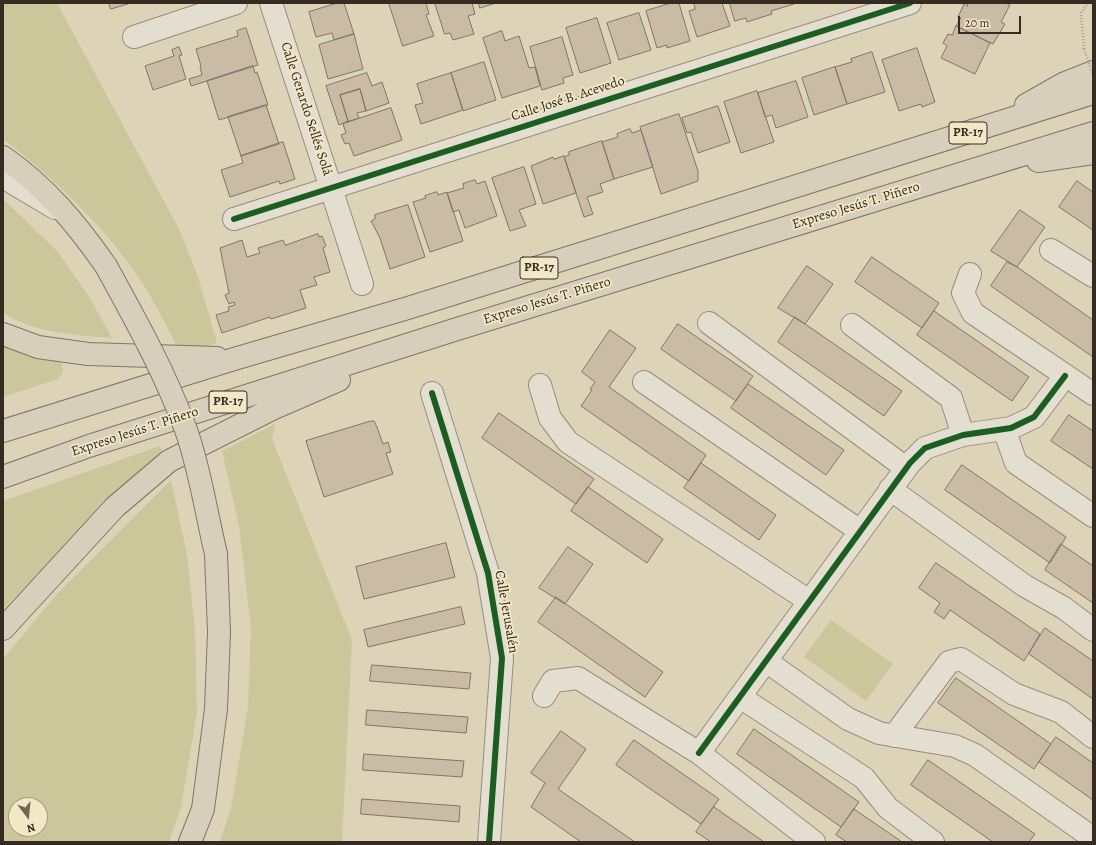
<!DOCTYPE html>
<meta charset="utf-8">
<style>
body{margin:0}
#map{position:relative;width:1096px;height:845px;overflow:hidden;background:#ddd3b7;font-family:Alegreya,serif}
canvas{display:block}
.frame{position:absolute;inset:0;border:4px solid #352b23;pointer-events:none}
.north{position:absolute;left:8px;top:797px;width:40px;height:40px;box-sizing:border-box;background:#f3e7c6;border:1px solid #a79c85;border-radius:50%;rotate:164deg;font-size:11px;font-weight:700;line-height:16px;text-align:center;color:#352b23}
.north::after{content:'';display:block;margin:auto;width:14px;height:18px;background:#706657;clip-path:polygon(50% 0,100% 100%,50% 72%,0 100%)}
.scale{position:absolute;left:958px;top:16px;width:63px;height:18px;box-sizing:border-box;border:2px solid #352b23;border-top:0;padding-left:5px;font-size:12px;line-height:14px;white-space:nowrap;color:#352b23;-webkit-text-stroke:3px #f3e7c6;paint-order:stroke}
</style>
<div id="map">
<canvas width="1096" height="845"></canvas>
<div class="frame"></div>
<div class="north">N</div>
<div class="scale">20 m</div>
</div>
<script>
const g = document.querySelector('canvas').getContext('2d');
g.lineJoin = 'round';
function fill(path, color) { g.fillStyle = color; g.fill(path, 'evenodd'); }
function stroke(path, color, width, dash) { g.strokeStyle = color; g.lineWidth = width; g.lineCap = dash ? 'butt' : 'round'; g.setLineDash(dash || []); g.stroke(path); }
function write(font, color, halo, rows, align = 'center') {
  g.font = font + ' Alegreya,serif'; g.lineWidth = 3.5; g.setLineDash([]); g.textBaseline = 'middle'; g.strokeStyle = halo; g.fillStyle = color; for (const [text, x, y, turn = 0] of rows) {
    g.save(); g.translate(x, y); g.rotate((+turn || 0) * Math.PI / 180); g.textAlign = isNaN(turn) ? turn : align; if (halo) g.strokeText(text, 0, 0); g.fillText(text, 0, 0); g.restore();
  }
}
fill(new Path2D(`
 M3,3h54l123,228 19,49 18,63 -36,11c-12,-23 -24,-48 -38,-70 -33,-52 -91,-108 -140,-145z
 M3,199l55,53 33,48 21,38c-37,-3 -77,-5 -109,-25z
 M3,343l53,16 6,5 1,8 -5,7 -55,18z
 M275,424l-3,15 80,201 -10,202h-122l11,-34 17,-101 3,-80 -12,-101 -17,-75z
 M160,446l3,11 -36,26 -124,126v-108z
 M171,480l16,75 8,75 2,83 -16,94 -12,35h-166v-183l54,-65zM16,805h24v24h-24z
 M831,620l62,44 -27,37 -62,-44z`), '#cbc79a');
const building = new Path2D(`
 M109,3h22l-20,6z
 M338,3h6l10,31 -20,6 -2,-7 -16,4 -7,-25z
 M389,3h37l3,11 -3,1 8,21 -31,10z
 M435,3h37l3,11 -7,2 6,18 -21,6 -3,-7 -5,1z
 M479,3h17l-16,5z
 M671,3h8l11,38 -23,7v-3l-10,3 -11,-37z
 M694,3h28l8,23 -33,11 -8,-26 6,-2z
 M730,3h63l1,1 -23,7 1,3 -25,8 -1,-4 -11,3z
 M968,3h38l4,2 -9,17 4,2 -12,20 -37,-18 5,-8 -3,-1 6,-13 3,2z
 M639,13l12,37 -32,10 -12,-37z
 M597,18l14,45 -31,10 -14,-45z
 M956,26l34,17 -15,31 -34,-16 6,-12 -4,-3 5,-9 4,1z
 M246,28l12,37 -67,21 -2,-7 13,-4 -2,-8 1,-1 -5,-17 42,-13 -1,-5z
 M502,31l3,10 14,-5 10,32 6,-1 5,19 -38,12 -19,-60z
 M354,34l9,35 -35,10 -9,-34z
 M562,37l11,38 -10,3 1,5 -22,7 -12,-43z
 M179,47l3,8 -3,1 7,23 -33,11 -8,-24 29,-10 -2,-6z
 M917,48l18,54 -13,5 -1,-3 -22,7 -17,-51z
 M872,52l13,40 -38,12 -12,-37 17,-5 -1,-3z
 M484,62l12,38 -33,11 -12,-38z
 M253,66l2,7 2,-1 11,33 -49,15 -12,-39z
 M835,67l12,37 -33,11 -12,-37z
 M367,73l5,13 10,-4 7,21 -23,8 -6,-22 -20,6 8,26 -9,4 -13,-39z
 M451,73l12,37 -42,14 -6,-19 8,-2 -6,-19z
 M796,81l12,36 -32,11 -4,-13 -7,2 -7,-24z
 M360,89l6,22 -9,2 2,5 -12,4 1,-1 -8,-26z
 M757,91l17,51 -33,11 -17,-51z
 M266,105l13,39 -38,12 -13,-39z
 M718,106l12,36 -32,11 -7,-21 -4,1 -5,-15z
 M391,108l11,32 -48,16 -5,-13 -4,1 -4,-9 5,-2 -3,-9z
 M679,114l19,57v10l-37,13 -21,-67z
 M630,129l2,4 9,-3 12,37 -39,12 -12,-37 16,-5 -1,-3z
 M602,141l12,38 -14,5 3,8 -16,5 6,17 -9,3 -20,-60 5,-2v-3z
 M283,142l12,37 -15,5 -1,-3 -49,16 -9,-27 22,-7 -2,-7z
 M564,156l12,37 -33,11 -12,-38 22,-9 1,2z
 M524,167l12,37 -17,6 7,16 -16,5 -18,-53z
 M475,180l2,4 8,-3 12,35 -32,12 -6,-18 -6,2 -6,-19 17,-5 -1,-4z
 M1077,181l16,11v38l-34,-23z
 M437,192l1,3 9,-3 16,49 -33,11 -17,-50 13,-4 -1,-2z
 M408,205l17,52 -35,12 -10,-31 -9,-17 4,-2v-4z
 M1020,210l25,17 -28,40 -26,-16z
 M318,234l1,3 3,-1 4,10 -3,2 7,24 -16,5 3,8 -17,5 6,18 -35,11 -1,-2 -48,16 -6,-18 13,-4 -1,-4 7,-2 -1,-3 -5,2 -4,-9 4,-2 -9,-45 22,-8 5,17 13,-4 -2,-5 25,-8 2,5z
 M872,257l67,46 -17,25 -67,-46z
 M1007,262l10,5 76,53v37l-102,-71z
 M807,266l26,18 -28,40 -27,-16z
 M934,311l95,66 -17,24 -95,-66z
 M795,317l107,74 -18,25 -106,-74z
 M678,324l75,52 -17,25 -75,-52z
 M610,330l26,18 -27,39 97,68 -17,26 -108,-75 11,-16 -2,-1 5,-7 -13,-10z
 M748,384l96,66 -18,25 -95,-67z
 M499,413l95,66 -18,25 -94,-66z
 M1069,415l24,16v38l-42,-28z
 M371,421h3l3,6 6,17 5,-2 3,10 -5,1 7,21 -69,23 -18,-56z
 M701,463l75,52 -17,25 -75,-52z
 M962,465l104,72 -16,26 -105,-73z
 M588,487l75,52 -16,24 -76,-52z
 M446,543l9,34 -91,22 -8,-32z
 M1061,544l32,22v37l-48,-33z
 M568,547l25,17 -28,40 -26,-16z
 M936,563l104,71 -16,27 -74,-51 -6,9 -10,-7 6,-9 -21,-15z
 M556,597l107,75 -18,25 -107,-75z
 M461,607l4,17 -97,23 -4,-17z
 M1045,628l48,33v38l-64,-45z
 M372,665l99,8 -2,16 -99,-8z
 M956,678l95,66 -17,25 -96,-66z
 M367,710l101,7 -2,16 -100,-8z
 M754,729l105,73 -18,25 -104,-73z
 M561,731l25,18 -28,40 77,53h-54l-50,-35 14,-24 -14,-10z
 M1056,737l37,26v37l-54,-38z
 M634,740l85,59 -18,25 -85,-59z
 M364,754l100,7 -2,16 -99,-7z
 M928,760l107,74 -6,8h-36l-82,-57z
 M362,799l98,7 -1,16 -98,-8z
 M714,807l50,35h-53l-15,-10z
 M854,809l48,33h-55l-11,-7z`);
fill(building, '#cabba5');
stroke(building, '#7d7769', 1);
const minor = new Path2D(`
 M271,3l91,281
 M134,37l102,-34
 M3,177l52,31
 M234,219l676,-216
 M1051,250l42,26
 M970,274l-7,19 10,20 120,81
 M709,323l197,145
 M852,325l99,73 12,37
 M644,382l216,149
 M540,385l10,33 18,24 241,159
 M432,393l56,180 14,85 -13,184
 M1004,429l12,34 77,53
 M890,489l135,97 39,22 29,22
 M766,661l82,58 31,14 76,13 20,9 118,83
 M544,696l9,-15 25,-3 121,75 115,89
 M740,697l124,81 24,30 45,34
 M894,736l55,-74 12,-3 53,35 47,18 32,25
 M699,753l211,-290 15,-15 38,-13 48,-7 23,-11 31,-41`);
const highway = new Path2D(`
 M1026,105l37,-21 30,-12
 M3,157c43,30 73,66 103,109
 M1038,161l55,-8
 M3,334l35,13 50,7 129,4
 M3,431l231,-72 174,-51 685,-215
 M3,477l86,-31 365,-116 639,-197
 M3,629l112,-122 54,-46 103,-52 67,-29
 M190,842l13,-33 13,-100 3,-77 -3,-78`);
stroke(minor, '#948e7d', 24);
stroke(highway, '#7d7769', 24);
stroke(new Path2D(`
 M1084,49l-3,-36 7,-10`), '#a6a196', 2.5, [1, 2]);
stroke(minor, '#e3ded0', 22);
stroke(highway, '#d7cfbc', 22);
const highwayBridge = new Path2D(`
 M106,266c29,53 59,106 80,164 14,39 20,82 30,124`);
stroke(highwayBridge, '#7d7769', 24, []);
stroke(new Path2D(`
 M1084,49l9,26`), '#a6a196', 2.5, [1, 2]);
stroke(highwayBridge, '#d7cfbc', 22);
stroke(new Path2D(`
 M234,219l676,-216
 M432,393l56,180 14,85 -13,184
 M699,753l211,-290 15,-15 38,-13 48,-7 23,-11 31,-41`), '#1b5e20', 6);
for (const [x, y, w] of [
 [968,133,38],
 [539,268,38],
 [228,402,38]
]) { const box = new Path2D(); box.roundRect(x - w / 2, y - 11, w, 22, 3); g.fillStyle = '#f3e7c6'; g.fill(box); stroke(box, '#352b23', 1); }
write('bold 13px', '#352b23', null, [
 ["PR-17",968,133],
 ["PR-17",539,268],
 ["PR-17",228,402]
]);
write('14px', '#352b23', '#f3e7c6', [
 ["Calle José B. Acevedo",568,99,-18],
 ["Calle Gerardo Sellés Solá",306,109,72],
 ["Expreso Jesús T. Piñero",856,206,-17],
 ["Expreso Jesús T. Piñero",547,301,-17],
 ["Expreso Jesús T. Piñero",135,432,-18],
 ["Calle Jerusalén",506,612,80]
]);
</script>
